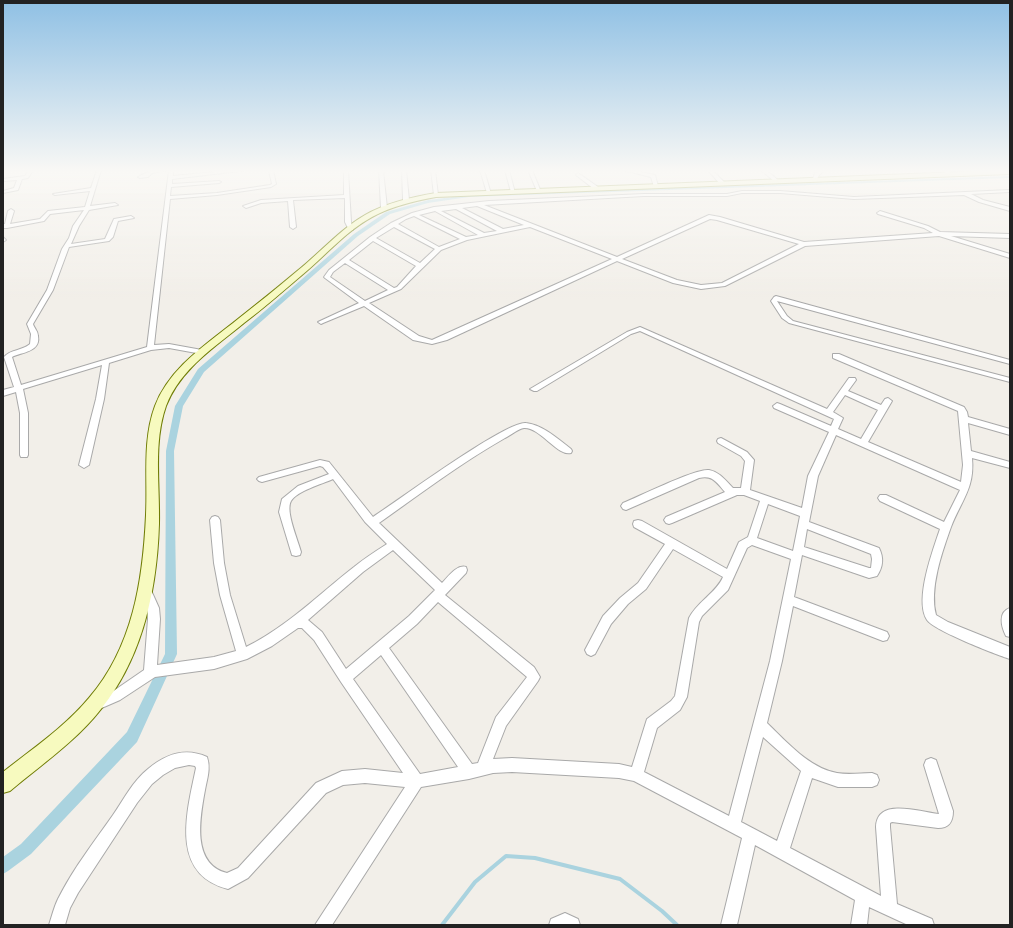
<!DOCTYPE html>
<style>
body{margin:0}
#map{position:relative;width:1013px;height:928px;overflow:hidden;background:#f2efe9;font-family:Mulish,sans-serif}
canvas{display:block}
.frame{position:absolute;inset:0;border:4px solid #222;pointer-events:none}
</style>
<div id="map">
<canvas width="1013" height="928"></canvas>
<div class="frame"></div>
</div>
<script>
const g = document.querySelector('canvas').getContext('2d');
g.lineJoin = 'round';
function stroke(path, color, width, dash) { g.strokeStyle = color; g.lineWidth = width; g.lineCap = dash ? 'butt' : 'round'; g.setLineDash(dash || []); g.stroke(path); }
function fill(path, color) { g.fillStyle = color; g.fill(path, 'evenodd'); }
stroke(new Path2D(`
 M442,925l33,-43 31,-26 29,2 85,21 42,32 15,14`), '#aad3df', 4);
fill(new Path2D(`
 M1010,176v2l-541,19 -41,6 -38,11 -32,22 -154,136 -21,34 -9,45 3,203 -40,88 -106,112 -23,17 -5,3v-17l18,-13 106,-112 38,-78 1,-203 9,-45 23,-37 156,-135 32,-22 42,-12 41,-5z`), '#aad3df');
const street = new Path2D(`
 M29,170h4l-5,8 -6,1 -4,11 -15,3v-2l11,-3 3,-8 -14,1v-2l22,-3z
 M97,170h4l-11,36 25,-3 3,2 -29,5 -10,16 -8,18 34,-5 9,-20 17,-3 3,2 -16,3 -5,16 -4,4 -40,6 -16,43 -20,34c1,4 5,7 5,12 3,16 -16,16 -26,21l9,28 126,-38 22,-177h4v6l62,-6h13l-76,9v5l47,-3 2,1 -2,1 -48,4 -1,9 47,-3 53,-8 2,-1 -3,-14h4l3,14 -5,3 -54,8 -47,4 -16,146 15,-1 33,6 4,2 -4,2 -33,-6 -18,2 -42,13 -5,36 -15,66 -5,3 -5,-3 17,-66 6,-34 -79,24 5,24v42l-1,2h-6l-1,-2v-42l-4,-21 -13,4v-6l11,-3 -10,-30c7,-8 18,-6 26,-13l1,-10 -4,-10 20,-34 15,-41 7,-11 4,-12 11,-16 -34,4 -6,7 -37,7h-4v-4h2l3,-13 3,-2 3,2 -4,13 30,-5 8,-8 37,-4 5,-16 -35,4 -2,-1 38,-6z
 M157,170h11l-16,3 -4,4 -8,1 -2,-1c5,-3 12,-6 19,-7z
 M344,170h4l3,52 2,8h-4l-4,-8v-24l-52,2 3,27 -3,2 -3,-2 -2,-26 -27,2 -15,5 -3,-2 18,-6 83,-5z
 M379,170h4l4,38 -3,2 -3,-2z
 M402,170h4l3,30 -3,2 -3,-2z
 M431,170h4l3,25 -2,1 -2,-1z
 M480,170h4l7,24 -4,-1z
 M505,170h4l6,23 -4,-1z
 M528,170h4l9,22 -4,-1z
 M623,170h8l24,5 3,11 -4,1 -3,-10z
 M708,170h4l12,12v2h-4z
 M761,170h5l13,11 -4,1z
 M820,170h5l-6,5 -3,6h-4l3,-8z
 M942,170h5l5,4 -4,1z
 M578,173l20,14v2h-4l-18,-14z
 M1010,190v2l-39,2 12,6 27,7v4l-31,-9 -15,-7 -110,4 -74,-6h-38l-15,3h-83l-160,9 133,52 92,-42 11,2 84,25 129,-9 -9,-5 -46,-14 -1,-1 3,-2 48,15 12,6 70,2v4l-59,-2 59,18v4l-71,-22 -134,10 -80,40 -24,3 -28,-6 -56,-22 -170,79 -15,4 -19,-4 -49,-34 -41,17 -2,1 -3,-2 41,-19 -34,-25 -1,-1 5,-7 41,-33 21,-14 21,-10 22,-6 55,-6 155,-7h83l15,-3h38l74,6zM477,206l47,19 -21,4 -41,-21zM456,209l41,22 -13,2 -43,-22zM435,211l43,24 -12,2 -47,-22zM414,216l46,23 -21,8 -41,-23 8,-5zM710,219l7,1 82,24 -77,39 -21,2 -24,-5 -55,-21zM394,227l41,22 -15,14 -44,-25zM530,227l82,32 -180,81 -13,-4 -50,-33 32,-14 40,-39 26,-10zM373,241l43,25 -19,21 -3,1 -45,-28zM345,263l43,27 -23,11 -35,-24 3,-5z
 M3,237l3,3 -3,2z
 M776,296l234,64v4l-233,-63 10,15 6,5 217,57v4l-221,-59 -7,-5 -11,-17 3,-4z
 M640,327l187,82 22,-31h6l1,2 -8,11 33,14 4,-6 3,-1 4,3 -24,41 93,40 2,-17 -5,-54 -125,-53v-4h6l125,53 3,5 1,5 42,12v6l-42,-12 3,28 39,11v6l-38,-10c3,30 -11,43 -21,69 -9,25 -22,62 -15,88l12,7 62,25v12c-15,-5 -75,-28 -83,-39 -13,-20 6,-70 13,-91l-60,-28 -2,-3 2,-3h6l58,27 16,-32 -124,-55 -18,41 -9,46 70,26c5,10 4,19 -2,28l-8,2 -67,-23 -8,42 93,35 2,4 -2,4 -4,1 -90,-35 -11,55 -15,62c20,19 42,45 70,50 12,2 24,0 35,0l5,2 2,5 -2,5 -5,2h-34l-26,-9 -22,70 91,48 -5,-69c1,-30 43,-15 63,-13l-15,-49 2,-5 5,-2 5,2 17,51c0,11 -4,17 -15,17l-46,-6 -2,1v4l7,77 35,15 2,6h-26l-39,-18 -2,18h-16l4,-25 -100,-55 -18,80h-16l21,-87 -108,-57 -15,-3 -107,-6 -19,1 -24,6 -48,8 -89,138h-17l90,-138 -40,-4 -22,2 -17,8 -78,85 -20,11c-59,-15 -41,-78 -32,-121l-1,-2 -6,-1 -14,3 -12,7 -11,9 -15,19 -59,90 -8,15 -5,17h-16c3,-9 5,-18 9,-26 15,-30 36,-57 55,-84 11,-16 20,-34 35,-46 18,-15 37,-22 59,-12 4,11 0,22 -2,33 -5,27 -14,74 22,83l11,-5 78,-85 26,-12 23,-2 38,4 -62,-91 -27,-42 -12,-12h-4l-26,18 -25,13 -33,10 -59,8 -35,23 -23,10 -4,-2 -2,-4 2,-4 19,-8 32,-22 4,-51 -1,-11 -6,-17 1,-3 4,-2 4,2 9,20 1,11 -3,46 57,-8 22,-6 -16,-56 -6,-32 -4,-43 2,-3 3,-1 3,1 2,3 4,43 6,32 16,52c42,-21 72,-52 108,-80 11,-9 22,-16 33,-23l-22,-22 -32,-43c-11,5 -36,12 -42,22 -6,10 7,39 10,51l-1,3 -4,1 -4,-1 -13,-43 3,-13 16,-13 31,-12 -6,-7 -3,-1 -58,16 -3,-1 -2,-2 2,-2 61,-17 9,2 44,55c23,-15 134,-97 153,-94 17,2 32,16 45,26l1,2 -1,2c-13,4 -31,-26 -47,-25 -6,1 -13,7 -19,10 -44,25 -85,56 -126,85l63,60c6,-6 15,-19 24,-16l1,3 -1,3 -21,22 89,72 6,10 -2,4 -32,45 -13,33 19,-1 107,6 13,3 15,-48 24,-18 4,-5 14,-78c9,-17 27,-25 34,-41l-50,-28 -27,40 -18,15 -17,20 -16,30 -4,2 -4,-2 -2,-4 18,-34 17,-18 18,-15 27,-39 -31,-17 -1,-3 1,-3 4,-1 4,1 85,48 12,-27 9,-5 12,-36 -16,-6h-7l-65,28 -3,1 -3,-1 -2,-3 2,-3 59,-25c-9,-10 -12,-17 -26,-14l-73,32 -3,-1 -2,-3 2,-3c15,-6 73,-35 86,-33 11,2 17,11 24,18h8l4,-27 -4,-5 -23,-13 -1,-2 1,-2 3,-1 26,14 7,8 -4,30 52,18 6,-32 21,-44 -55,-24 -1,-2 4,-3 3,1 51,22 3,-7 -194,-88 -9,3 -94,57h-3l-4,-2 97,-57zM845,395l33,15 -17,29 -23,-10 5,-11 -10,-6zM768,504l32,12 -7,35 -36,-13zM807,529l64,25 1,5 -1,9h-2l-65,-21zM752,545l39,14 -21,102 -41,155 -85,-44 13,-44 23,-18 7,-13 12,-75 3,-6 26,-26 19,-42zM393,550l42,40 -26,26 -63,53 -24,-37 -14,-12 55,-48zM438,602l89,75 -31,40 -18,46 -6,1 -83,-116 28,-24zM381,655l77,112 -38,7 -67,-95zM763,737l38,34 -24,70 -36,-19z
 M1010,608v29l-4,-1c-5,-10 -8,-24 4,-28z
 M565,913l13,6 2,6h-31l2,-6z`);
const secondary = new Path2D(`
 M1010,170v4l-574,23c-22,4 -44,9 -64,20 -26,14 -47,39 -70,58 -19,16 -38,33 -58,48 -29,24 -64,46 -78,83 -13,37 -6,79 -7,118 -2,65 -16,133 -58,185 -25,32 -60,56 -91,82l-7,2v-21c29,-23 62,-45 86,-74 44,-51 54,-118 57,-183 2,-36 -4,-74 9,-109 15,-39 52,-62 83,-87 19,-15 39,-31 58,-47 23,-18 43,-42 69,-57 21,-12 47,-18 71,-22z`);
stroke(street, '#a9a9a9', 2);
stroke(secondary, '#707d05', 2);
fill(street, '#fff');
fill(secondary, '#f7fabf');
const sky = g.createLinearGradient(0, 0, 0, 300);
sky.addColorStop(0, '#8fc0e4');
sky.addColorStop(0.57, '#f9f8f5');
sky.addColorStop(1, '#f9f8f500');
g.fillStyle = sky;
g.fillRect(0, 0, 1013, 300);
</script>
